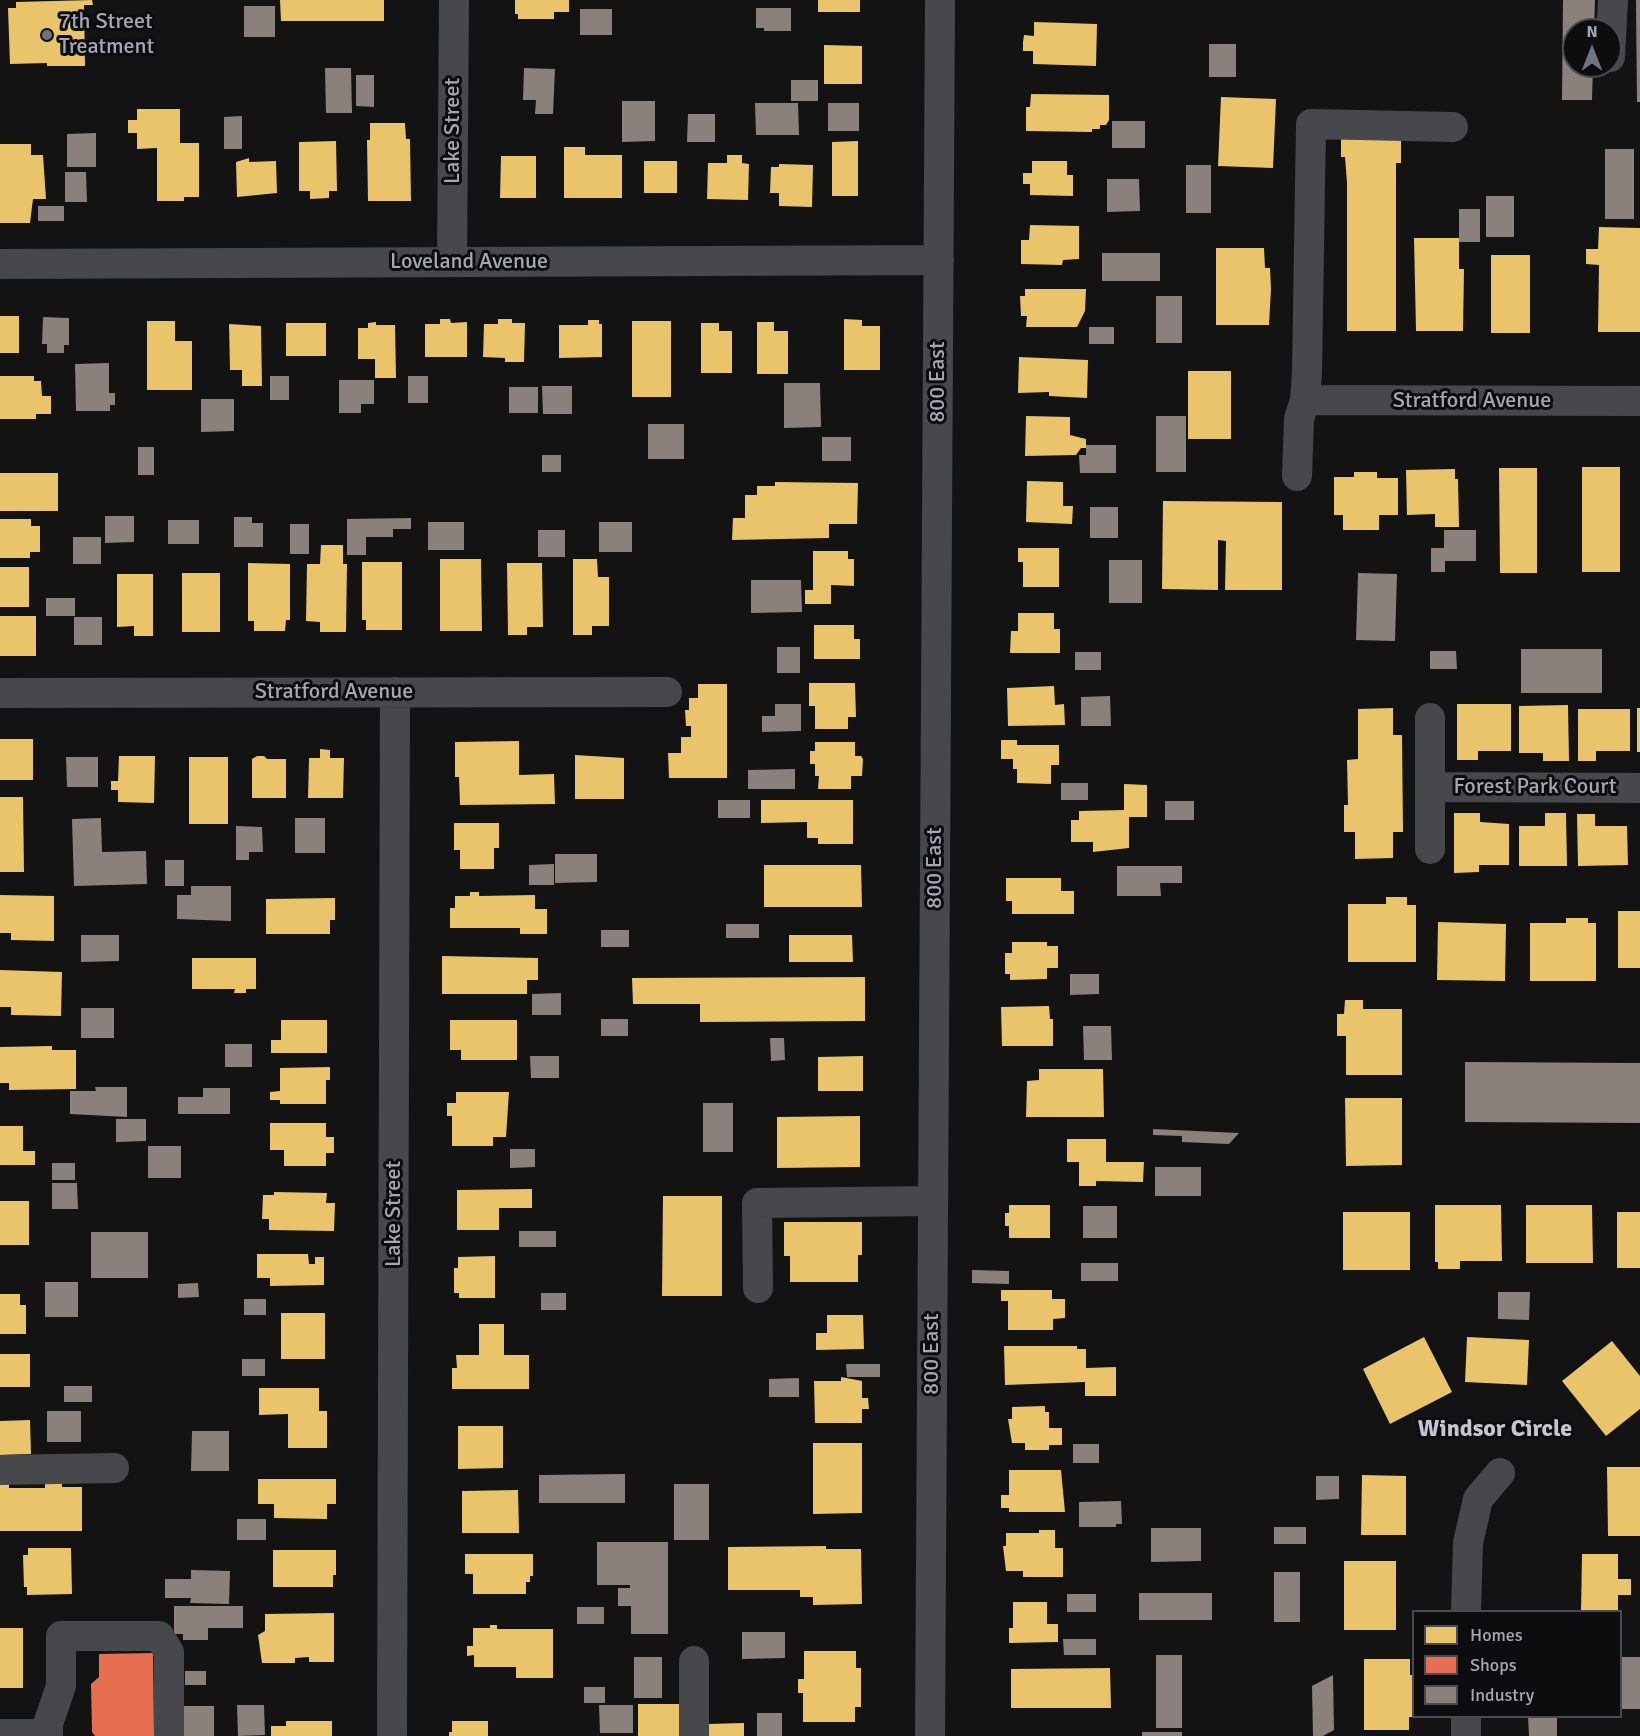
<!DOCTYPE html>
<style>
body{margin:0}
#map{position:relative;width:1640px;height:1736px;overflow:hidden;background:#131313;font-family:Signika,sans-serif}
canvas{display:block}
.legend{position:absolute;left:1412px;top:1610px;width:210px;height:108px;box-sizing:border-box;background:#0d0d0f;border:2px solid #494b51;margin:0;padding:8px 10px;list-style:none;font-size:18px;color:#a4a8b4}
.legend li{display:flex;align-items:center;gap:12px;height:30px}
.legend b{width:30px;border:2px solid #494b51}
.north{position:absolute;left:1562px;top:18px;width:60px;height:60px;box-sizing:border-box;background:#0d0d0f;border:2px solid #494b51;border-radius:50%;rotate:0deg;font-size:16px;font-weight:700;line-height:24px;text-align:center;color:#a4a8b4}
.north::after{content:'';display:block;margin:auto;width:21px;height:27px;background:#71747c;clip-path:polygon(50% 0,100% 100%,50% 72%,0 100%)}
</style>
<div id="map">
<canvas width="1640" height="1736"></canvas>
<ul class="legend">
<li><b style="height:16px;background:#e9c46a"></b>Homes</li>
<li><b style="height:16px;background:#e76f51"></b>Shops</li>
<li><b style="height:16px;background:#8a817c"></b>Industry</li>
</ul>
<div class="north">N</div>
</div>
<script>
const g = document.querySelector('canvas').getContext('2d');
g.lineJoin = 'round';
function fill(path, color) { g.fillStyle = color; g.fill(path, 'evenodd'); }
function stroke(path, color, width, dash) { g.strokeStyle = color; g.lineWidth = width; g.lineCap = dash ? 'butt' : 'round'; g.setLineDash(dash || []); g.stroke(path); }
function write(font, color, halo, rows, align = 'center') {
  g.font = font + ' Signika,sans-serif'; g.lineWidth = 6; g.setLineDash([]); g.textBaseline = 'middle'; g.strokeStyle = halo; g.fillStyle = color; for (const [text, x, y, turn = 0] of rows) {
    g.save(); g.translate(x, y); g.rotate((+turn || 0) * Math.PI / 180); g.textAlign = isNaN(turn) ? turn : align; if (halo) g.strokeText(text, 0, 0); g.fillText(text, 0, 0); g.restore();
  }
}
fill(new Path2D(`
 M92,0l1,5h-9l1,61h-38v-3l-37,1 -2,-56h8v-6z
 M280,0h104v21h-103z
 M515,0h54v12h-15v7h-36v-5h-3z
 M818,0h42v12h-42z
 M1034,22l63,2 -1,42 -63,-2v-13h-10v-9l1,-7 10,1z
 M824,45l38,1v38h-38z
 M1031,94l78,1v25l-3,5h-6v4h-8v3l-66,-1v-24h4z
 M1221,97l55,2 -3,69 -55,-2z
 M137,109h43v34h19v54h-15v4h-27v-53l-20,1v-16h-9v-13h9z
 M370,123h35l1,16h4l1,62h-43l-1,-61h3z
 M1401,131v32h-5v168h-49v-148l-2,-26h-4v-25z
 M336,141l1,50h-8v7l-19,1v-8h-11v-49z
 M858,141v55h-26v-54z
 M0,144h31v11h12l3,44h-13l-3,24h-30z
 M564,147h21v8h37v43h-58z
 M727,155h15v8l7,1 -1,36 -41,-1 1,-36h19z
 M501,156h35v42h-36z
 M249,158v4l27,-1 1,32 -40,4 -1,-35z
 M644,161h33v32h-33z
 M1032,161h35v14h6v21l-43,-1v-11h-7v-11h9z
 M779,164l34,1 -1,42 -33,-1v-13h-9l1,-26h8z
 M1030,225l49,1v33l-16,1 -1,5 -41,-1v-24h8z
 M1599,227l41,1v104h-42l1,-67 -13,-1v-15h12z
 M1414,238h45v31h5l-1,62h-47z
 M1216,248h48l1,20h5l1,21 -2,36h-53z
 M1491,255h39v78h-39z
 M1025,289h61l-1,22 -8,16h-51l1,-11h-6l-1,-20h5z
 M0,316h19v37h-19z
 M440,319h10l1,4 16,-1v35h-42v-33h15z
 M498,319h14v4h13l-1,39h-19v-4l-22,-1 1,-33h14z
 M844,319l18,1v6h18v44h-36z
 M588,320h11v4h3v33l-43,1v-33h29z
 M147,321h28v20h17v49h-45z
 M632,321h39v76h-39z
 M376,322v3h19l1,53h-21v-19h-17v-31h10v-5z
 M757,322h17v9h14v43h-31z
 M286,323h40v33h-40z
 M701,323h18v8h13v42h-31z
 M229,324l32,2 1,60h-20v-16h-12z
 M1019,357l69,3 -1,38 -38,-2v-4l-31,1z
 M1188,371h43v68h-43z
 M0,376h34v5h7l1,15h9v18h-15v5h-36z
 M1026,416l44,1v18l16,4v9h-5l-5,7 -51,1z
 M1582,467h38v105h-38z
 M1499,468h38v105h-37z
 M1455,469v10h3l1,48h-24v-13l-28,1 -1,-45z
 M1354,472h23v6h21v37h-19v15h-36v-15h-9v-38h20z
 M0,473h58v38h-58z
 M1027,481l36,1v24h10l-1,18 -46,-2z
 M775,482l83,1 -1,41h-28v14l-97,2 1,-22h12v-23h12v-9h18z
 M1163,501l119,1v88h-57l1,-49 -8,-1v50l-56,-1z
 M0,519h31v7h9v26h-10v6h-30z
 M321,545h22v19h4l-1,68h-26v-10l-14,-1 1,-57h13z
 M1018,548h41v39h-36v-25h-5z
 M813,551h35v8h6v27l-23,-1v19h-26v-14h8z
 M440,559h41l1,72h-42z
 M573,559h24l1,18h11v49h-17v9h-19z
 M362,562h40v68h-36v-10h-4z
 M248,563l42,1v56h-4l-1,11h-31v-10h-6z
 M507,563h35l1,64h-16v8h-19z
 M0,567h29v40h-29z
 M182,573h38v59h-38z
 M117,574h36v62h-19v-10l-17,1z
 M1018,613h36v16h6v24h-50l1,-22h7z
 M0,616h36v40h-36z
 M814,625h40v14h6v20h-46z
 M809,683h46l1,34h-8v12h-33v-23h-6z
 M698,684h29v94h-58l-1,-25h13v-16h10v-11h-5l-1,-16h4v-12h9z
 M1054,686l1,19 9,-1 1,21 -57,1 -1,-38z
 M1457,704h54v47h-33v9h-21z
 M1568,705l1,56h-26v-8h-24v-47z
 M1393,708v27h9l1,97h-10v26l-38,1v-27h-11v-27h4l-1,-45 11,-1v-50z
 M1637,708h3v44h-3z
 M1578,709h52v42h-34v10h-18z
 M0,739h33v41h-33z
 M1001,740h16v5h42v20h-8v19l-34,-1v-14h-4v-10h-12z
 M519,741v34l35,-1 1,30 -95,1 -1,-28h-4v-35z
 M815,742h40v14h6l2,3 -1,17h-11v13h-33l1,-13h-4v-12h-5v-13h5z
 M320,749l10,1v8h14l-1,40h-35l1,-40h11z
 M575,755l49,3v41h-49z
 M119,756h36l-1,47 -36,-1v-12h-7v-9h7z
 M257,756h7l3,3h19v39h-34v-39z
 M189,757h39v67h-39z
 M1124,784l23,1v32h-18v31l-36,4v-10h-22v-22h8v-9l45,-1z
 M0,797h23l1,75h-24z
 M761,800h92v44h-35v-6h-11v-16l-46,1z
 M1454,813h26v9l29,2v41h-30v7l-25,1z
 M1545,813h21l1,53h-48v-40h26z
 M1577,814h18v12h32l1,39 -50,1z
 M454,823h45v25h-5v21h-34v-19h-6z
 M764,865h97l1,42h-98z
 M1006,878h55v13h13v23h-62v-13h-6z
 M470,892h9v4l56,-1v14h12v25h-27v-6h-70v-20h5v-12h15z
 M0,895l54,1v45l-43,-1v-7h-11z
 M1386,897h21v8h9v57h-68v-58h38z
 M335,898v22h-5v14h-64v-35z
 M1618,911h22v57h-22z
 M1566,918h22v5h8v58h-66v-58h36z
 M1438,922l68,2 -1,57 -68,-1z
 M789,935h63l1,27h-64z
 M1012,942h35v4h11v22h-11v11l-37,1v-6h-5v-21h7z
 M442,956l96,2v22h-11v14h-85z
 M192,958h64v31h-10v4h-12l1,-4h-43z
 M0,970l62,2 -1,44 -50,-1v-8h-11z
 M865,977v44l-165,1v-18h-67l-1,-26z
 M1345,1000h18v9h39v66h-56v-39h-9v-22h7z
 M1049,1006l1,13h3v27h-51l-1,-39z
 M281,1020h46v33h-56v-13h10z
 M450,1020h67v40h-56v-10h-11z
 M52,1046v4h24v39l-67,1v-7h-9v-36z
 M863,1056v35h-45v-34z
 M330,1067v13h-4v24h-46v-4h-10v-8l10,-1v-23z
 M1039,1069h64l1,48h-78l1,-36 12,-1z
 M456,1092h53l-3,45h-13v9h-41v-30h-5v-13h9z
 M1345,1098h57v67l-56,1z
 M860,1116v51l-83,1v-51z
 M270,1123h56v14h8v16h-8v13h-42v-16h-14z
 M0,1126h23v25h12v14h-35z
 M1067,1139h39v23h38l-1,20 -47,-1v5h-17v-24h-12z
 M532,1189v19h-33v22h-42v-40z
 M274,1192l53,1 -1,10h9l-1,28 -65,-1v-11h-7l1,-24h11z
 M663,1196h59v100h-60z
 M0,1201h29v44h-29z
 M1009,1205h41v33h-41v-12h-4v-13h4z
 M1435,1205h66l1,56h-42v8h-22v-7h-3z
 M1526,1205h66l1,58h-67z
 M1343,1212h67v58h-67z
 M1617,1212h23v56h-23z
 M784,1222h78v33h-4v27h-68v-26h-6z
 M257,1254h51l1,10h6v-7h9v28l-54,1v-8h-13z
 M495,1256v42h-36v-5h-5v-25h4v-11z
 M1001,1290h51v9h13v19l-12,1v11h-45v-29h-7z
 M0,1294h20v11h6v29h-26z
 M281,1313h44v46h-44z
 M827,1315h36l1,34 -48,1v-17h11z
 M479,1324h25v31h25v34h-77v-21h5l-1,-13h23z
 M1424,1337l28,55 -62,32 -27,-55z
 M1467,1337l62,3 -2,45 -62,-3z
 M1612,1341l28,35v33l-34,27 -44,-55z
 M1004,1346h73v3h9v19l30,-1v29h-31v-14l-80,3z
 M0,1354h30v33h-30z
 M841,1377l21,4v17h6l1,11h-7v14h-47l-1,-42h27z
 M259,1388h60v23h8v37h-39v-34l-29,1z
 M1045,1406v6h4v16h13v17h-13v5h-24v-7h-13l-4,-24h4v-12z
 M30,1420l1,34 -31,1v-34z
 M458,1426h45v42l-45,1z
 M813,1443h49v70l-49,1z
 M1607,1467h33v69h-32z
 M1009,1470h52l4,42h-56v-4h-8v-13h8z
 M1362,1475l44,1v59h-45z
 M258,1479h78v25h-9v15l-53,-1v-14h-16z
 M0,1482h9v6h36v-5h17v4h20v44h-82z
 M518,1490l1,43h-57v-42z
 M1039,1530h16v18h8v29h-40v-6h-17l-3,-25h3v-13h33z
 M826,1546v3h35l1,55 -49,1v-8h-13v-7h-72v-43z
 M28,1548h43l1,46 -45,1v-8h-3l-1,-32h5z
 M273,1550h63v25h-3v12h-60z
 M465,1554h68v22h-3v6h-4v12h-53v-20h-8z
 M1582,1554h36v25h13v16h-13v17h-37z
 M1344,1561h52v69h-52z
 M1013,1602h34v22h11v18l-49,1v-15h4z
 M334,1613v49h-25v-5l-14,1v5h-33l-4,-28 7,-4v-17z
 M490,1625h7v4h56v49h-37v-11h-42v-12l-7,1v-10h6v-18h17z
 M0,1628h23v60h-23z
 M804,1651h52v17h5v39h-6v15h-52v-29h-5v-14h6z
 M1364,1659h46v16h3v42h-4v13h-45z
 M1110,1668l1,40h-100v-39z
 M638,1704h42v32h-42z
 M286,1721h46v15h-61v-10h15z
 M452,1721h36v15h-39v-4h3z
 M744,1723v13h-36v-12z`), '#e9c46a');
fill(new Path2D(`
 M153,1653l1,83h-59l-3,-4 -1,-48 8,-7v-23z`), '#e76f51');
fill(new Path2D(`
 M1563,0h32l-1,30h-20v36h19l-1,34h-30z
 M1636,0h4v102h-3z
 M244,6h31v31h-31z
 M756,8h35v23h-27v-3h-8z
 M580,9h32v26h-32z
 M1209,44h27v33h-27z
 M325,68h26l1,45h-26z
 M524,68l31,1 -2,45h-18l1,-14h-13z
 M356,75h18v32l-18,-1z
 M791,80h27v21h-27z
 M622,101h33v40l-33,1z
 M755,103h43l1,32h-43z
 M828,103h31v28h-31z
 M688,114h27v28h-28z
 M242,116v33h-18v-32z
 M1112,121h33v27h-33z
 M96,133v34h-29v-33z
 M1605,149h29v70h-29z
 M1186,165h25v48h-25z
 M65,172h21l1,30h-22z
 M1107,179h32l1,32 -33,1z
 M1486,196h28v41h-28z
 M38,206h26v15h-26z
 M1459,209h21v33h-21z
 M1102,253h58v28h-58z
 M1156,296h26v47h-26z
 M43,317l26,1v27h-5v8h-17v-9h-5z
 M1089,327h25v17h-25z
 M109,363v30h6v12h-5v6h-34l-1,-47z
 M270,376h19v24h-19z
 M408,376h20v27h-20z
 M339,380h35v24h-13v9h-22z
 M784,383h36l1,44 -37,1z
 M542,386h30v28h-29z
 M509,387h29v26h-29z
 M201,399h33v32l-33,1z
 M1156,416h30v56h-30z
 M648,424h36v35h-36z
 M822,437h29v24h-29z
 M1086,445h30v28h-36l-1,-18h7z
 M138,447h16v28h-16z
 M542,455h19v17h-19z
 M1090,507h28v31h-28z
 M105,516h29v26l-29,1z
 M234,517h18v6h11v24h-29z
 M411,518v11h-18v8h-27v18h-19v-36z
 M168,520h31v24h-31z
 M428,522h36v28h-36z
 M599,522h33v30h-33z
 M290,524h19v30h-19z
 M538,530h27v27h-27z
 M1444,530h32v31h-31v11h-14v-24h13z
 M73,537h28v27h-28z
 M1109,560h33v43h-33z
 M1358,573l39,1 -2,67 -39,-1z
 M751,580h50l1,32 -51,1z
 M46,598h29v18h-29z
 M74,617h28v28h-28z
 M777,647h23v26h-23z
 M1521,649h81v44h-81z
 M1430,651h26l1,18h-27z
 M1075,652h26v18h-26z
 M1110,696l1,30h-30v-29z
 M775,704h26v27l-39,1v-16h13z
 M66,757h32v30h-31z
 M795,769v20h-47v-19z
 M1061,783h27v17h-27z
 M718,800h32v18h-32z
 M1165,801h29v19h-29z
 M101,818l1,34 44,-1 1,33 -73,2 -2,-67z
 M295,818h30v35h-30z
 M236,826l26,1 1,25h-14v8h-13z
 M555,854h42v28l-42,1z
 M165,860h19v26h-19z
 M554,864v21h-25v-20z
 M1117,866h65v17h-22l1,13h-44z
 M191,886h40v35l-54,-2v-24h14z
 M726,924h33v14h-33z
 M601,930h28v17h-28z
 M81,935h38v26l-38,1z
 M1070,974h29v20l-29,1z
 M561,993v22h-29v-21z
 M81,1008h33v30h-33z
 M601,1019h27v17h-27z
 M1083,1026h28l1,34h-28z
 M770,1038h14l1,22 -14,1z
 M225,1044h27v23h-27z
 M530,1056h29v22h-28z
 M1465,1062l175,1v60l-175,-1z
 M95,1087h32v30l-57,-3v-23h26z
 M203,1088h27v26h-52v-17h25z
 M703,1103h30v49h-30z
 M116,1119h30v22l-30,1z
 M1153,1129l86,4 -10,11 -47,-2v-6l-29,-1z
 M148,1146h33v32h-33z
 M510,1149h25v18l-25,1z
 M52,1163h23v17h-23z
 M1155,1167h46v29h-46z
 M52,1183h25l1,26h-26z
 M1083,1206h34v32h-34z
 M519,1231h37v16h-37z
 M91,1232h57v46h-57z
 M1081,1263h37v18h-37z
 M972,1270l37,1v13l-37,-1z
 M45,1282h33v35h-33z
 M198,1283l1,14 -21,1v-14z
 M1498,1292h32l-1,28 -31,-1z
 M541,1293h25v17h-25z
 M244,1299h22v16h-22z
 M242,1359h23v17h-23z
 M846,1364h34v13h-33z
 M799,1378v19h-30v-18z
 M64,1386h28v16h-28z
 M47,1411h34v31h-34z
 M192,1431h37v40h-38z
 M1073,1444h26v19h-26z
 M625,1474v29h-86v-28z
 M1316,1476h23v23l-23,1z
 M674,1484h35v56h-35z
 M1121,1501l1,23h-6v3h-37v-25z
 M237,1519h29v21h-29z
 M1274,1527h32v17h-32z
 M1151,1528h50v33l-50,1z
 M597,1542h71v92h-37v-28h-13v-18h12v-3h-33z
 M191,1570l39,1 -1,33 -39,-1 1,-5h-26v-19h26z
 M1274,1572h26v50h-26z
 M1139,1593h73v27h-73z
 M1067,1594h29v18h-29z
 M174,1606h69v22h-35v12h-25v-6h-9z
 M577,1607h27v17h-27z
 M742,1632h43v26l-43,1z
 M1063,1639h33v16h-32z
 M1156,1655h26v73h-26z
 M634,1657h28v41h-28z
 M1620,1657h20v52h-20z
 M185,1671h21v14h-21z
 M1333,1675l1,55 -11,6h-10l-1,-50z
 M584,1687h21v16h-21z
 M237,1705h27l1,30 -27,1z
 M599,1705h34v28h-33z
 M183,1706h31v30h-31z
 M757,1713h25v23h-25z
 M1528,1716h29v20h-28z
 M1142,1732h40v4h-40z`), '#8a817c');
stroke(new Path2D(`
 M1610,57l3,-57
 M452,262l2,-262
 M0,264l939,-4
 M1305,400l335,1
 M1297,476l2,-57 6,-19 2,-28 4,-248 142,3
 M0,693l667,-1
 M1430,787l210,1
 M1430,849v-131
 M758,1288l-1,-85 176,-2
 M0,1470l114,-2
 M1466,1612l2,-69 10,-44 22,-26
 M694,1661v75
 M1466,1716v20
 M0,1734h48
 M48,1736v-12l13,-38v-50h98l10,16v84
 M392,1736l3,-1044
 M930,1736l10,-1736`), '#47484c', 30);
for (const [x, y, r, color] of [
 [47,35,6,"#71747c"]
]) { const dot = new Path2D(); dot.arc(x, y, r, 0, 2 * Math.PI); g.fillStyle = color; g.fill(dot); stroke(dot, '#0d0d0f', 2); }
write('22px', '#a4a8b4', '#0d0d0f', [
 ["7th Street",59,22],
 ["Treatment",59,47]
], 'left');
write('22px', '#a4a8b4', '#0d0d0f', [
 ["Lake Street",453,131,-90],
 ["Loveland Avenue",469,262],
 ["800 East",938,382,-90],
 ["Stratford Avenue",1472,401],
 ["Stratford Avenue",334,692],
 ["Forest Park Court",1535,787],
 ["800 East",935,868,-90],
 ["Lake Street",394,1214,-90],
 ["800 East",932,1354,-90]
]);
write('bold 24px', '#c5c7d0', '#0d0d0f', [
 ["Windsor Circle",1495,1430]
]);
</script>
